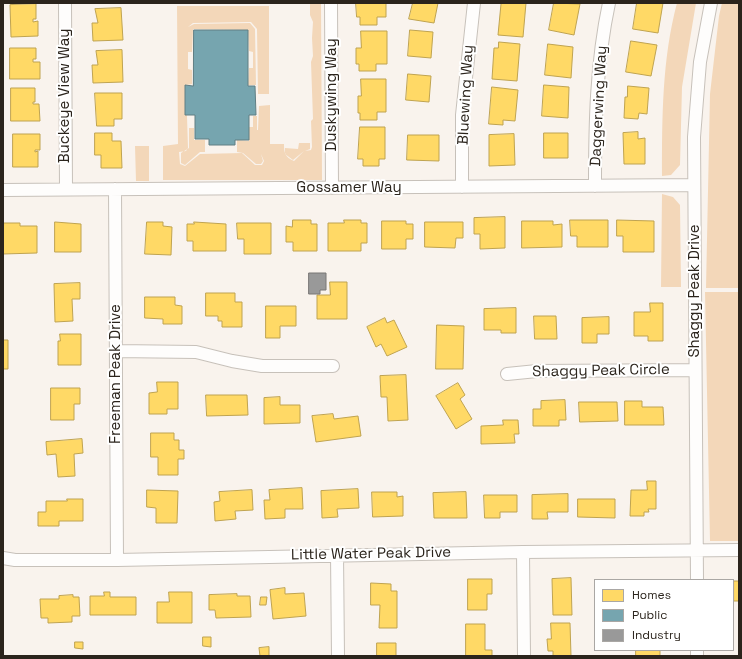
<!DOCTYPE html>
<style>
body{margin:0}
#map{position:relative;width:742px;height:659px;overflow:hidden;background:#f9f3ed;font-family:"Space Grotesk",sans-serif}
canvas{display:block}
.frame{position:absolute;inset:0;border:4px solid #2b241c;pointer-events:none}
.legend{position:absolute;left:594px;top:579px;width:140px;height:72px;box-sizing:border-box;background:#fff;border:1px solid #aaa7a4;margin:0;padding:5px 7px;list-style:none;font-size:12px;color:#2b241c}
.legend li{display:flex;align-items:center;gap:8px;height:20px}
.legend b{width:20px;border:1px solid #aaa7a4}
</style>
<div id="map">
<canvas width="742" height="659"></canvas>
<div class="frame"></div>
<ul class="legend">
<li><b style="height:11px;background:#ffd966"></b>Homes</li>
<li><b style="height:11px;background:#76a5af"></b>Public</li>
<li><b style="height:11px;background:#999"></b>Industry</li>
</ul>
</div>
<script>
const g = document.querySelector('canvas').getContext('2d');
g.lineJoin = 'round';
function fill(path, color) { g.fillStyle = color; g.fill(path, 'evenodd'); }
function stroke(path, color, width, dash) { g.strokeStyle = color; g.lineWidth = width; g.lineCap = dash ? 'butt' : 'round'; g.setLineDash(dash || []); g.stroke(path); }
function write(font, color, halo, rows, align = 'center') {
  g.font = font + ' "Space Grotesk",sans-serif'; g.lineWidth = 4; g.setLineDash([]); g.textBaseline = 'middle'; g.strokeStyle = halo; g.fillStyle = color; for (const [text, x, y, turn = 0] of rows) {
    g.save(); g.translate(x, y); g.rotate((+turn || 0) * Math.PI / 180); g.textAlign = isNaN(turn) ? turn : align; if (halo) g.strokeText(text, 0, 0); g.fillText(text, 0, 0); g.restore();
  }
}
fill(new Path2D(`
 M310,3h11l1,177h-159v-34l15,-2 -1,-138h92v88h-11l-1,-65 -6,-7 -58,1 -5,4 6,-3 56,-1 5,6 1,56h-8l1,-17h4v-16l-4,-1 -1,-21 -55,-1 -1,23h-4v17l4,1v14l-6,1 2,63 -2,3 -7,1 1,12 5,2 15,-12 42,-1 13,12h7l2,-4 -3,-7 -8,-4 8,4 2,7 -2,3h-5l-13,-11 -6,-1v-12l12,1v-14h4v-11h4v14h-3h4l1,-24 11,-1v39h14c0,9 1,13 10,17l10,-10 -11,9 -8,-6v-6l13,1 1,-6h11v6l-5,2 6,-1 1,-3 -1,-26 2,-2 -2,-57 2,-6 -1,-18 1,-16 -3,-7z
 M677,3h19l-14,84 -2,78 -9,10 -9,1c0,-58 0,-117 15,-173z
 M722,3h17v285h-33l4,-194 9,-78z
 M189,128h5v12h11v12h-5l-15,13 -4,-2v-10l8,-5z
 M135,146h14v35h-13z
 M662,194l11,3 7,8 1,82h-20z
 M705,292h34v249h-29z`), '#f3d7b9');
const homes = new Path2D(`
 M356,3h30v14h-9v8h-17v-8h-3z
 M413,3h25l-4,20 -25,-4z
 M504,3h22l-3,34 -25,-2 3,-31z
 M554,3l26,1 -6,31 -25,-5z
 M637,3h26l-5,30 -25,-4z
 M36,4v15h-3v3l5,-1v15l-27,1 -1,-32z
 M121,8l2,32 -30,1 -1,-18h6l-3,-14z
 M410,30l23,2 -2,26 -23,-2z
 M361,31h26v33h-11v7h-17v-7h-3v-16h5z
 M631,41l26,4 -6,31 -25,-4z
 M499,42l21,2 -3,37 -25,-2 2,-31h4z
 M548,44l25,3 -2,31 -26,-3z
 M10,48h26v11h-3v3h7v17h-30z
 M122,50l1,32 -30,1 -1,-18h6l-2,-14z
 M408,74l23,2 -2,26 -23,-2z
 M361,79h25v33h-9v8h-17v-7h-2v-17h3z
 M544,85l25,2 -1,31 -26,-2z
 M628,86l21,2 -2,26 -8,-1 -1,6 -14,-1 1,-21h2z
 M492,87l26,3 -3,31 -12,-1v5l-14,-1z
 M11,88h24v14h-2v2h6l1,17h-29z
 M95,93h27v26h-8v7h-17z
 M360,127h25v32h-6v7h-16v-7h-5z
 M638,132v7l7,-1v26h-21l-1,-31z
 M95,133h17v8h9l1,27h-21v-13h-6z
 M544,133h24v25h-24z
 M13,134h27v16h-5v2l3,-1v16h-25z
 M514,134l1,31 -26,1v-31z
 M408,135h31v26l-32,-1z
 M505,217v31l-25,1v-15h-6v-16z
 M293,220h18v4h6v27h-24v-9h-7v-16l6,1z
 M344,220h17v3h6v20h-6v8h-33v-28h16z
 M570,220h38v27h-31v-11h-6z
 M617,220l37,1v31h-31v-16h-6z
 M382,221h24v3h7v15h-7v10h-24z
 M522,221h31v4l9,-1v23l-40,1z
 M55,222l26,2v28h-26z
 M147,222h16v4l9,1 -1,28 -26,-1z
 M194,222l32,2v27h-33v-10h-6v-17h7z
 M425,222h38v16h-7l-1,10 -30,-1z
 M4,223h16v3h17v27l-34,1z
 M237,223h34v31h-27v-15h-6z
 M330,282h17v37h-30v-24h13z
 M80,283v16h-8l1,22 -18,1 -1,-38z
 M206,293h29v9h7v25h-20v-6h-4v-5h-12z
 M145,297h30v8l7,1v18h-19v-5l-18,-1z
 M650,303h13v38h-15v-5h-14v-24h16z
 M266,306h30v20h-16v12h-14z
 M516,308v25h-15v-3h-17v-21z
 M534,316h22l1,23h-22z
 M609,317v17h-12v9h-15v-25z
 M385,318l2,5 7,-3 13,27 -20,9 -6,-12 -5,3 -9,-20z
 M437,325l27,1 -1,43h-27z
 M60,334h21v31h-23v-24h2z
 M3,340h5v29h-5z
 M406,375l2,45 -20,1 -1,-24h-6l-1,-21z
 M157,382h21v27h-11v5h-18v-21l8,-1z
 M458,383l7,12 -5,4 12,20 -16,10 -20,-33z
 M51,388h29v16h-6v16h-23z
 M206,395h41l1,20 -41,1z
 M280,397v8h20v18l-36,1v-26z
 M565,400l1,20h-7v6h-26v-17h8v-8z
 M625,401h17v6h21l1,18h-39z
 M579,402h38l1,19 -38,1z
 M333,414l1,5 24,-3 3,20 -45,6 -4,-26z
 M503,420h15l1,14h-5l1,9 -34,1v-18l22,-1z
 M151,433h23v7h5v10h5v9h-6v16h-20v-18h-7z
 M82,439l1,14 -9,1 1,22 -17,1 -2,-23 -9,1 -1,-13z
 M647,481h9v28h-8l1,3h-5v4h-14l1,-26h16z
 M302,488l1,21h-18v9l-20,1 -1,-19h6l-1,-10z
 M358,489l1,19 -22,1 1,8 -16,1 -1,-27z
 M147,490l31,1 -1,32h-21v-15l-9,-1z
 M252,490l1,20 -18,1 1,8 -21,2 -1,-19 6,-1 -1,-9z
 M372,492h25v5l6,-1v20l-30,1z
 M466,492l1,26h-33l-1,-25z
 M568,494v18h-21l1,7h-16v-24z
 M484,495h33v17h-17v6h-15z
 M67,499h16v22h-24v5h-21v-14h8v-11h21z
 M578,499h37v19l-37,-1z
 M571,578l1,37h-19l-1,-36z
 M468,579h24v15h-5v16h-19z
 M734,581h5v20h-5z
 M371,583l20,1v7h6v37h-18l1,-23h-9z
 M285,588v6l19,-1 2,23 -33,3 -3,-29z
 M104,592h6v5h26v18h-46v-19h14z
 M169,592h23v31h-35v-21h12z
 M237,594v2h13l1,21 -35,1 -1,-8h-6v-15z
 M73,595v2h6l1,19h-8v6l-24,1v-5h-7l-1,-19h19v-3z
 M261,597h6l-1,8h-6z
 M551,623h19l1,33h-18v-5h-5l-1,-12h4z
 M466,624h19v26h7v6h-26z
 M203,637h8v10l-8,-1z
 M75,642h8v7l-8,-1z
 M377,643h19v13h-19z
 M269,647v9h-9l-1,-8z
 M636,650h24v6h-24z`);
fill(homes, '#ffd966');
stroke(homes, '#bfa350', 1);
const public = new Path2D(`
 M194,30h54v56h7l1,29h-7v25h-14v5h-26v-6h-14v-24h-10v-30l8,1z`);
fill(public, '#76a5af');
stroke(public, '#607e83', 1);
const industry = new Path2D(`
 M309,273h17v17h-6v4h-11z`);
fill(industry, '#999');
stroke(industry, '#787674', 1);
const street = new Path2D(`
 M65,3l1,186
 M331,3l1,185
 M595,186c0,-62 1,-122 14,-183
 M462,187v-72l12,-112
 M115,189l2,371
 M3,190l691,-5
 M116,351l80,1 36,9 30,5h71
 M507,374l30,-3 158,-1
 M523,552l1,104
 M337,554l1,102
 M3,558l12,2h102l406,-8 216,-2
 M697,580l-3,-443 6,-75 11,-59
 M697,650v6`);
stroke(street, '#c7c1ba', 14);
stroke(street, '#fefdfc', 12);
write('15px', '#2b241c', '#fff', [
 ["Duskywing Way",332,95,-90],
 ["Bluewing Way",466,95,-87],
 ["Buckeye View Way",65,96,-90],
 ["Daggerwing Way",599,106,-87],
 ["Gossamer Way",349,188],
 ["Shaggy Peak Drive",695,291,-90],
 ["Shaggy Peak Circle",601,371,-1],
 ["Freeman Peak Drive",116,374,-90],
 ["Little Water Peak Drive",371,554,-1]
]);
</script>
